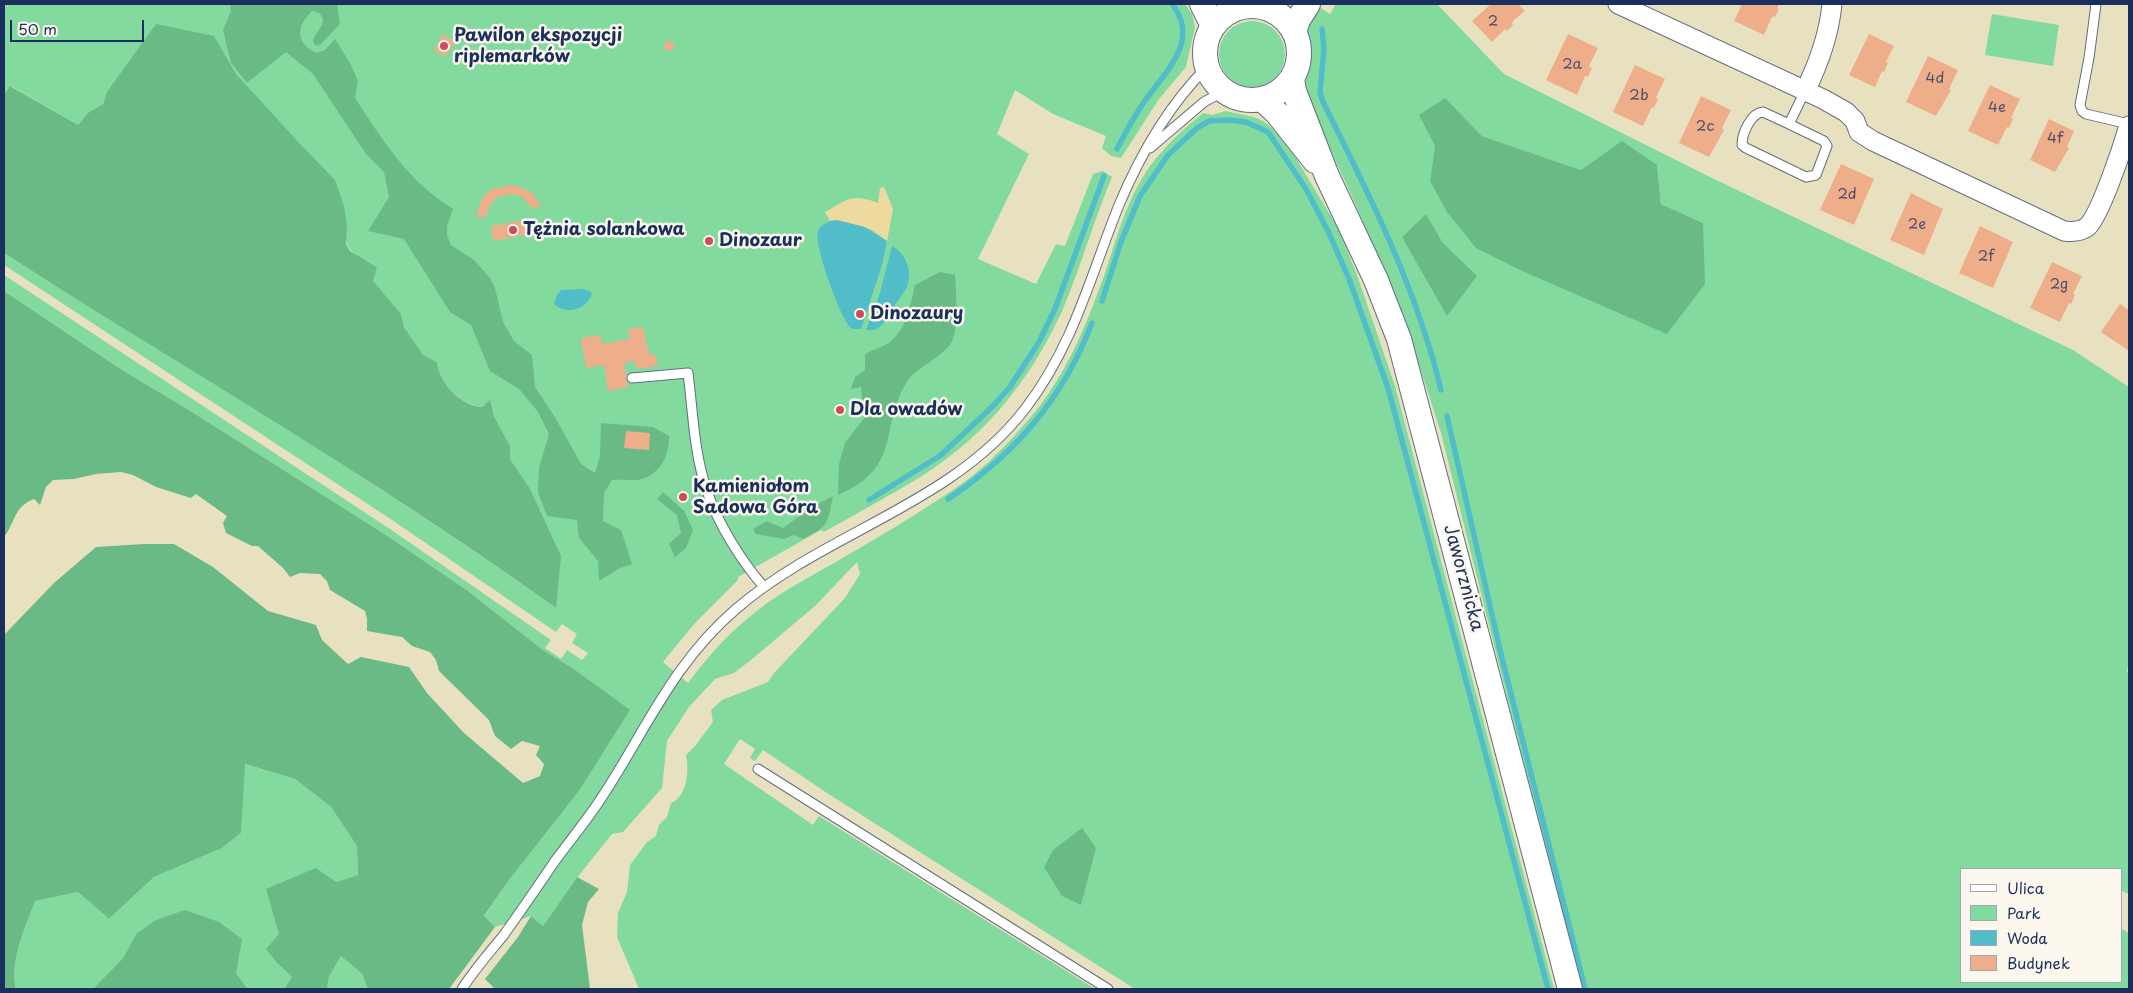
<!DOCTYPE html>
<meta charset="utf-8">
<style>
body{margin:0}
#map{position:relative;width:2133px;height:993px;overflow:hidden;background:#e8e1bf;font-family:"Playpen Sans",sans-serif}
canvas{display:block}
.frame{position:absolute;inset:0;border:5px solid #1b2f5e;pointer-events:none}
.legend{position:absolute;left:1960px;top:868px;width:162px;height:115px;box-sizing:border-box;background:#fbf7ec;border:1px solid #a1a7b3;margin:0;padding:6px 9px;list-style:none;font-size:15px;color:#1b2f5e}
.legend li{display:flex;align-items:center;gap:10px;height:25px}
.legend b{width:25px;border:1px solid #a1a7b3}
.scale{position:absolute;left:10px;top:20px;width:134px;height:22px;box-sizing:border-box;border:2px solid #1b2f5e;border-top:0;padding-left:6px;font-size:15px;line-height:18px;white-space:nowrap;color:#1b2f5e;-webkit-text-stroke:4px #fbf7ec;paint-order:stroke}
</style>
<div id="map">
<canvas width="2133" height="993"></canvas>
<div class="frame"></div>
<ul class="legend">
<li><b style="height:6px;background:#fff"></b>Ulica</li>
<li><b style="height:14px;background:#83da9e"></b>Park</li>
<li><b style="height:14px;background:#50bdc9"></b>Woda</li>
<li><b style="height:14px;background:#efae8a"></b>Budynek</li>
</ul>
<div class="scale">50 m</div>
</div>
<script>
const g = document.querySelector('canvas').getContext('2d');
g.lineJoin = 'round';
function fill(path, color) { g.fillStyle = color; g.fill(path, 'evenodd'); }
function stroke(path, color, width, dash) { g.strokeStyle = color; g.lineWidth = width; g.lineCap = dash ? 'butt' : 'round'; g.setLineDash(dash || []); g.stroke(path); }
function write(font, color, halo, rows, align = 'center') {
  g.font = font + ' "Playpen Sans",sans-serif'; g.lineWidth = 5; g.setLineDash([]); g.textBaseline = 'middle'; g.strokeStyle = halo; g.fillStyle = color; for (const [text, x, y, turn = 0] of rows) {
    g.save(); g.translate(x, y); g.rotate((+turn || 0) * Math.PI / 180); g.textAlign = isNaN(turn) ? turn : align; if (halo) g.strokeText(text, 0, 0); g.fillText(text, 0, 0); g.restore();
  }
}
fill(new Path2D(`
 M4,4h1181l7,10 3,13 -9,40 -27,32 -38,59 -10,-2 -9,-8 4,-12 -53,-22 -38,-24 -18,44 32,20 -51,105 58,25 20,-40 9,2 28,-72 10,-3 9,6c-18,43 -31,89 -49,132 -34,75 -83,134 -156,176 -27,16 -55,31 -83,47l-3,-2 -83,47v3l-43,43 -32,39 25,21c17,-23 36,-45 59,-64 26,-23 57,-39 87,-56 40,-23 80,-47 119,-73 26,-17 49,-40 70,-64 40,-43 63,-99 82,-153 11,-33 20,-67 38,-96 14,-24 39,-47 60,-64l10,2 12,-4 29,6 9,4 9,7 22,27 44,73 19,47 38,111 159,603h-419l-311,-198 -61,-41 -8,11 -5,-3 5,-9 -15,-10 -16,25 89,61 6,-9 276,173h-456l-22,-52 1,-24 9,-21 3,-27 17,-23 9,-6 3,-11 8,-8 4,-14c17,-7 18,-33 15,-48l9,-9 18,-24 -2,-12 11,-10 46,-18 6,-9 71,-75 15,-24 -3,-12 -42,44 -64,54 -17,13 -19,6 -26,28 -22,34 -5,47 -39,44 -11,2 -40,50 -29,42 -12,-10 -36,11 -11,-10 25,-37 70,-89 50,-81 -55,-41 -31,-19 -75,-59 -79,-54 -200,-127 -67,-40 -118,-79v-16l389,256 158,109 -6,8 15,10 1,1 6,-9 15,10 6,-7 -16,-10 5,-9 -15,-10 -6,8 -164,-112 -388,-255v-12c66,43 134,84 202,125 118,74 236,149 350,230l-39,-138 -7,-11v-13l-16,-30 -4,-15 -8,6c-22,-3 -42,-23 -45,-45l-14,-6 -19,-29 -3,-13 -29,-33 5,-14c-20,-13 -36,-14 -30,-42l-240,-133 -4,12 -14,8 -11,13 -67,-39 -7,7z
 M1336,4h101l67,70 208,104 361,172 56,37v275l-2,9 2,5v218l-7,-3v-22h-160v113h160v-53l7,4v56h-549l-139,-556 -28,-87 -30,-75 -29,-70 -36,-78 -17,-47 8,-22 -3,-26 10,-23 14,9zM1445,99l37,37 99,34 76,-5 4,39 42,19 -273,-42zM1426,215l17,28 -41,-6z
 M1992,14l67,11 -6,41 -68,-11z
 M1219 54a33 33 0 1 1 66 0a33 33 0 1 1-66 0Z
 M244,764l51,15 36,28 26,39 1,29 -22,7 -57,52 -1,30 14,13 -8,12 -37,-1 -11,-15 -100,-39 -13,24 -30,31h-77c-7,-28 10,-61 19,-88l43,-9 31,27 45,-42 68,-29 19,-15z
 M341,956l21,18 6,15h-41l2,-12z`), '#83da9e');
fill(new Path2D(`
 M230,4h107l3,20 -19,20 -5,2 -3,-4c1,-11 17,-18 6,-29l-7,-2c-16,16 -17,31 4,42l9,-3 10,-11 15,24 8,18 -3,17c28,43 54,84 98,111l-6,17v9l4,10 23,15 16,18 5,10 8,34 11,19 18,14 3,32 21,32 25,45 14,9 5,-17 1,-33 52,4 16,9c0,18 -6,34 -24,42 -8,4 -24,1 -33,2l-8,13 -1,28 18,9 11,34 -12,4 -21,13 -1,-20 -19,-23 -2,-18 -30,-4 -9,-24 1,-24 10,-34 -11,-22 -19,-23 -29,-18 -19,-46 -21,-13 -46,-73 -36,-8 21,-34 -5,-25 -18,-18 -53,-80 -27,-22 -39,31 -16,-20 -8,-33 8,-19z
 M156,24l58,12 22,38 65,71 34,35 9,26 3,19 -1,19 4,7 27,16 -4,14 28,33 3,13 19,28 14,7c3,22 23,43 45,45l8,-7 4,16 16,30v13l20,30 31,67 -5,52c-113,-81 -232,-156 -350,-229 -68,-42 -136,-83 -202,-126v-159l6,-8 68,39 11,-13 14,-8 4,-12z
 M1445,98l37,38 99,34 41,-29 35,24 4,39 42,19 2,61 -38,50 -147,-64 -44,-22 -29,-36 -17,-31 5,-35 -16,-31z
 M1426,214l17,29 34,33 -30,40 -45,-79z
 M940,272l15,3c1,15 4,56 -4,68 -10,15 -36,26 -43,37 -30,47 -4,87 -70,115l1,-31 6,-21 19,-25 -3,-31 -10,2 4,-12 10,-7v-16c7,-4 18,-7 25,-12 16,-12 21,-39 25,-57z
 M4,291l118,79 67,40 200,127 79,54 75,59 31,19 56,41 -51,81 -70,89 -25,36 11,11 -46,62h-81l-6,-15 -21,-18 -12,21 -2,12h-43l8,-12 -14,-13 -12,-15 13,-15 -13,-45 50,-21 20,14 22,-7 -1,-29 -26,-39 -36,-28 -50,-15 -4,69 -19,15 -68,29 -45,42 -31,-27 -43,9c-9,26 -26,60 -19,88h-12v-354l50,-52 42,-36 48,-3h30l39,23 55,44 48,14 6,15 26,24 13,-7 48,10 18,26 37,40 59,50 17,-7 4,-12 -8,-9 4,-9 -18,-5 -11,8 -16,-13 -6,-16 -50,-49 -3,-11 -6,-8 -18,-6 -10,-9 -35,-6v-12l-2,-8 -35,-21 -3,-9 -7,-7 -20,-1 -10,4 -7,-9 -25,-22h-6l-26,-13 -3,-10 4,-7 -31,-22 -5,4 -35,-11 -23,-12 -12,-3 -25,2 -22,5 -21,1 -7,7 -6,18 -6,-6c-21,8 -18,23 -30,38z
 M663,492l21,19 9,19 -7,18 -11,9 -6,-13 12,-11 -4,-18 -20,-16z
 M833,496c-6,28 -3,29 -30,43l-9,-4 -10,4 -28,-5 -3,-5 14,-8 16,7 31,-22z
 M1082,828l14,20 -15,57 -19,-9 -18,-29 9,-17z
 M577,877l22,12 -11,13 -6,23 8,64h-95l-10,-10 33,-42 13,-21 12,10z
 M185,910l34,12 23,17 -6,34 11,15 17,1h-171l30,-31 13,-24 20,-14z`), '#6aba85');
fill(new Path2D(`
 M884,187l9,22 -6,32 -15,-11 -42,-9 -5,-9c23,-13 27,-19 53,-9l2,-15z`), '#eeda9e');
fill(new Path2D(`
 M837,220l28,7 22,14 -5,24 -21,64h-9c-11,-8 -39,-86 -34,-98 3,-7 12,-11 19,-11z
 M892,246c14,7 21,26 15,41 -3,5 -7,11 -11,16 -7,12 -14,30 -30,27l14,-37z
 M584,289l8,4c-4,16 -26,23 -38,11l3,-9 4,-5z`), '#50bdc9');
stroke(new Path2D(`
 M1322,29l2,20 -4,43 3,10c46,92 94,187 118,288
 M1117,149c8,-16 17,-32 27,-47 21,-30 57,-61 28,-98
 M1102,301l19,-59 19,-46 28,-41 29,-27 12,-7 20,-1 17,2 22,10 38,57 23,44 20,46 39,109 160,601
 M1447,416l53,234 85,339
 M948,499c67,-45 115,-100 144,-176
 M869,500l72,-45 52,-49 17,-19 29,-45 16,-33 49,-133`), '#50bdc9', 5.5);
fill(new Path2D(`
 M1491,4h27l7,7 -10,8 -3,4 1,2 -6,6 -2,-2 -13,13 -20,-21z
 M1742,4h37l-2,4 2,1 -4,8 -2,-1 -3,5 -6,14 -30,-14z
 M443,34l12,8 -10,15 -11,-7z
 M1568,34l30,14 -7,14 -2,5 3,1 -4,9 -3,-1 -8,19 -31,-15z
 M1869,34l25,12 -8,16 2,1 -4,9 -2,-1 -7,16 -26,-12z
 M664 46a5 5 0 1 1 10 0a5 5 0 1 1-10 0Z
 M1928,56l30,14 -9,19 2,1 -15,26 -30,-14z
 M1635,65l30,14 -7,14 -2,5 2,1 -4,9 -2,-1 -9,19 -30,-14z
 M1990,85l30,14 -9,19 2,1 -4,9 -2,-1 -9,18 -30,-14z
 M1701,96l30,14 -7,14 -2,5 2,1 -15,27 -30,-14z
 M2049,119l25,12 -7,16 2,1 -14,24 -25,-12z
 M1841,164l33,15 -20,46 -34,-15z
 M509,185l8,1 14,6 10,13 -8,4 -12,-13 -12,-2 -11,3 -8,8 -4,12h-10l5,-16 5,-7 6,-5z
 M1911,193l32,16 -19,46 -34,-15z
 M532,219l3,14 -42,8 -2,-15z
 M1980,226l33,16 -20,46 -34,-15z
 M2052,262l30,14 -9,18 2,1 -4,9 -2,-1 -9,19 -30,-14z
 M2120,304l9,6v41l-28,-19z
 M643,327l5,23 2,5 5,-1 3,12 -21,3 -2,-8 -11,2 4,24 -20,4 -4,-26 -18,3 -5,-30 19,-3 2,9 28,-5 -2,-10z
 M626,431l24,2 -1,17 -25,-2z`), '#efae8a');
const service = new Path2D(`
 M2096,4l-7,54 -9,47 2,6 4,3 43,10
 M1789,124l35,17 3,5 -11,29 -10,2 -60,-29 -4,-3c0,-12 9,-32 21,-33l26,12 16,-33
 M1150,148l54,-46 20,-11
 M632,378l56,-5c5,39 6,81 19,118 11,33 35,71 57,96
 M758,769l350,220
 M462,989c12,-19 27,-36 41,-53 18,-25 35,-50 52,-75 16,-22 33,-42 47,-64 44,-67 71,-134 134,-188 89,-77 215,-104 289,-200 49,-64 65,-132 94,-204 21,-50 50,-100 88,-138`);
const minor = new Path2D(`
 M1618,4l205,95 23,13 9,9 4,11 14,9 191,90c8,1 16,1 23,-4 13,-11 36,-81 42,-101
 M1805,91c14,-28 24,-56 27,-87`);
const tertiary = new Path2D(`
 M1202,4l11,22
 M1205 53a47 47 0 1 1 94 0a47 47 0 1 1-94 0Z
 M1294,32l4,-12 10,-16
 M1292,78l2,13 33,85 49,104 23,59 171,650
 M1262,99l15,14 38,48`);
stroke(service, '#636d80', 11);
stroke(minor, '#636d80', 21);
stroke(tertiary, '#636d80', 26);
stroke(service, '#fff', 9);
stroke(minor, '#fff', 19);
stroke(tertiary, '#fff', 24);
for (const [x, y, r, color] of [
 [444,46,5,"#d1495b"],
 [513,230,5,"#d1495b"],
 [709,241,5,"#d1495b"],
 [860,314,5,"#d1495b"],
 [840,410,5,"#d1495b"],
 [683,497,5,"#d1495b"]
]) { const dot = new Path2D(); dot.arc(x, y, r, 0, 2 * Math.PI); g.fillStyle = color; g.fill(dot); stroke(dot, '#fbf7ec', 2); }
write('15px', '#504f69', null, [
 ["2",1493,22],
 ["2a",1572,65],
 ["4d",1935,79],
 ["2b",1639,96],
 ["4e",1997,108],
 ["2c",1705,127],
 ["4f",2055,139],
 ["2d",1847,195],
 ["2e",1917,225],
 ["2f",1986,257],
 ["2g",2059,285]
]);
write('bold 18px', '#1b2f5e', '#fbf7ec', [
 ["Pawilon ekspozycji",454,36],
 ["riplemarków",454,57],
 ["Tężnia solankowa",523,230],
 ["Dinozaur",719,241],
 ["Dinozaury",870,314],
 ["Dla owadów",850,410],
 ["Kamieniołom",693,487],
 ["Sadowa Góra",693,508]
], 'left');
write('18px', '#1b2f5e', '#fbf7ec', [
 ["Jaworznicka",1463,578,75]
]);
</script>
